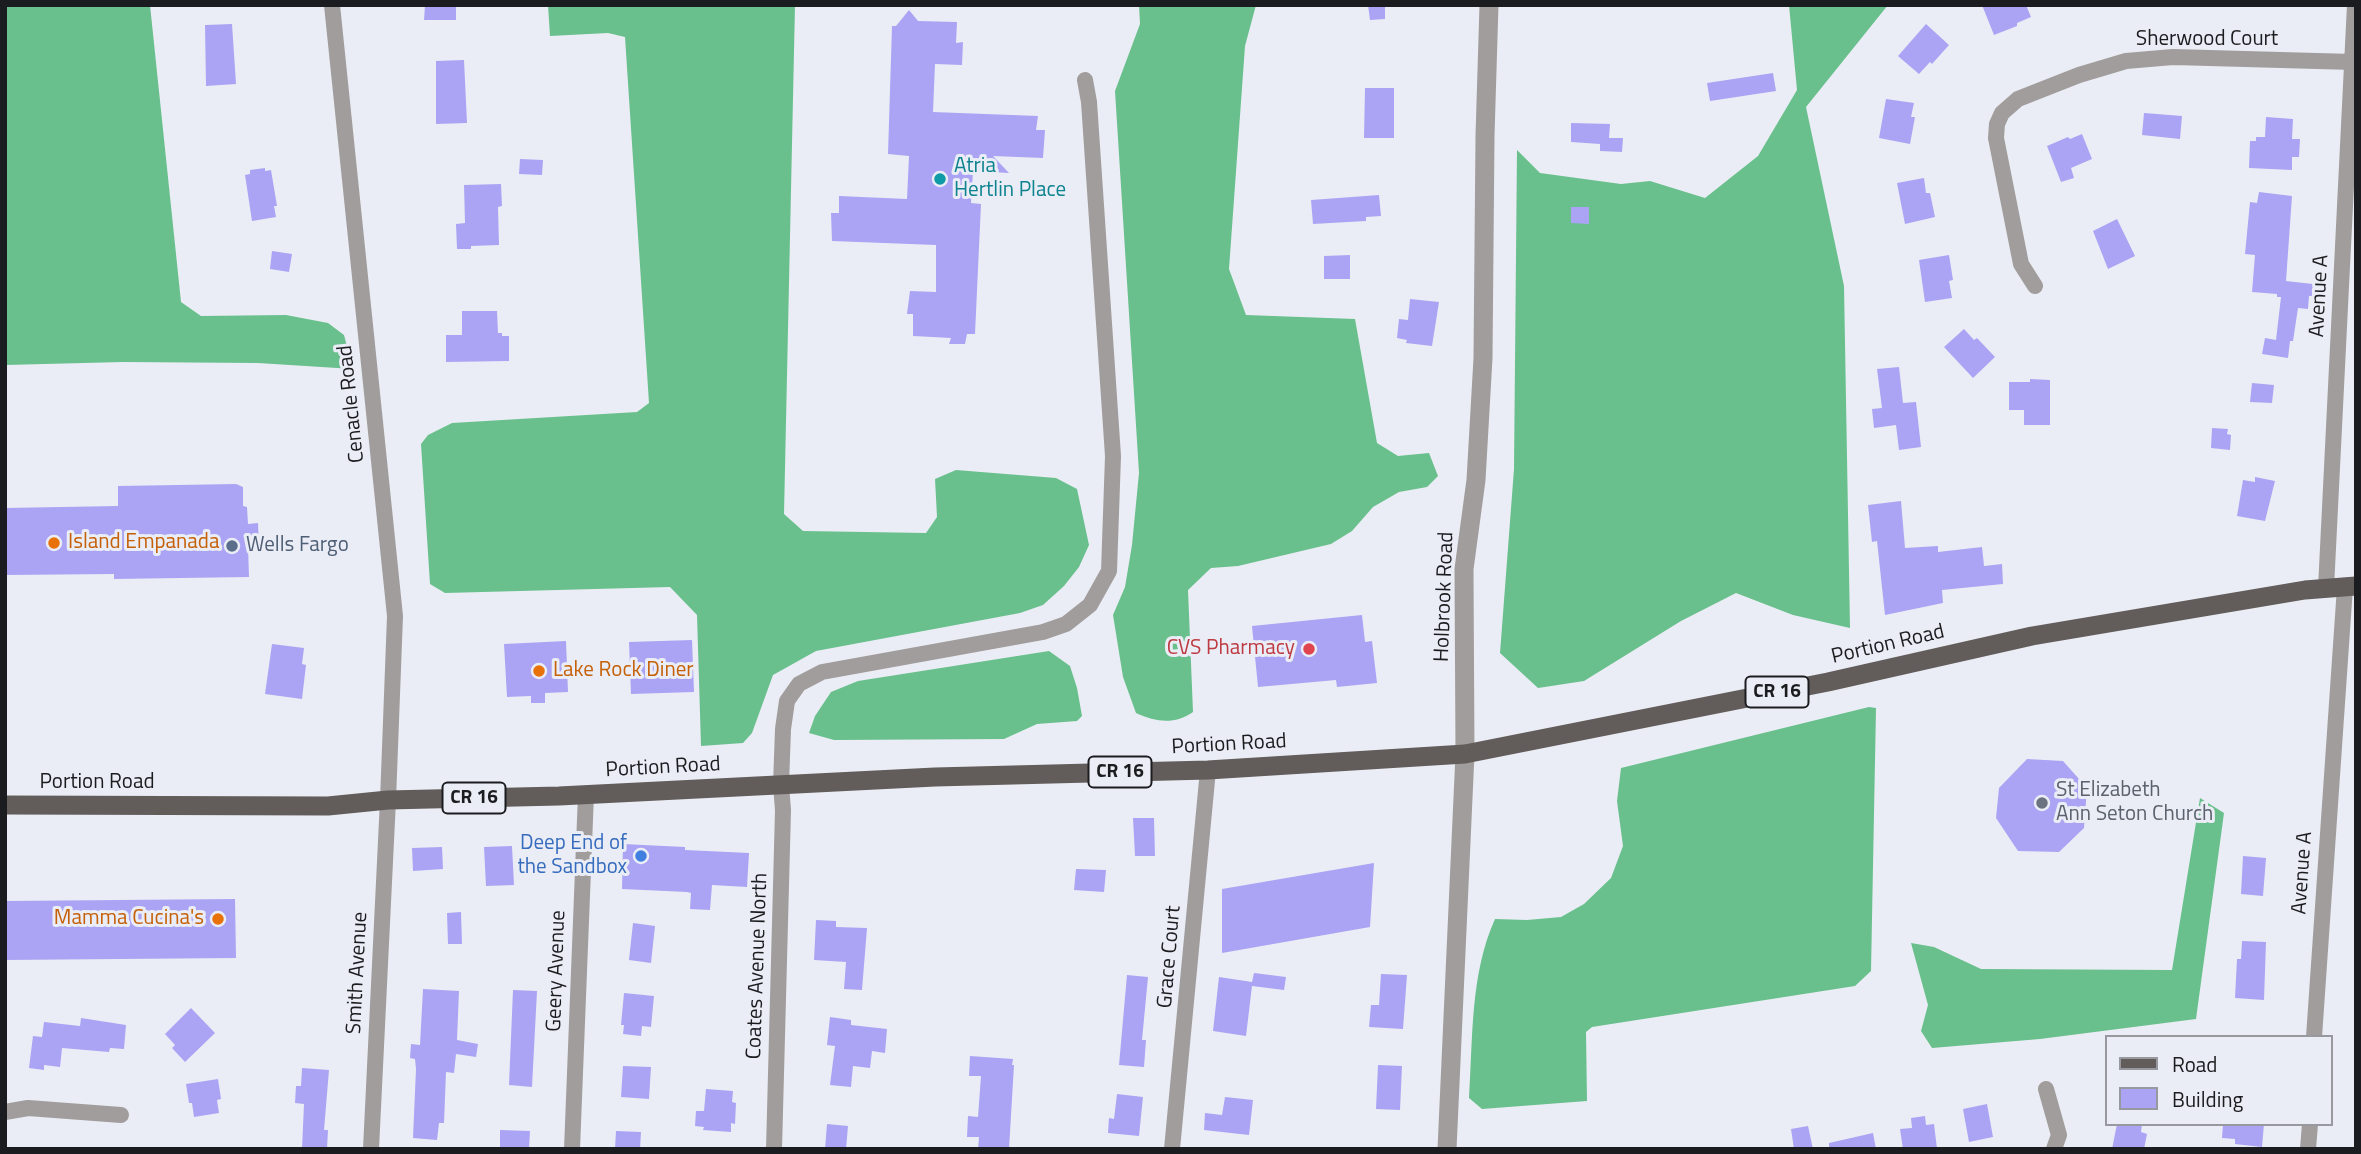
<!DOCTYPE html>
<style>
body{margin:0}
#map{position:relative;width:2361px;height:1154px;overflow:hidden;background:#eaedf5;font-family:"Titillium Web",sans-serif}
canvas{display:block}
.frame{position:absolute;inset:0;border:7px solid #1b1c1f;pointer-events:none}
.legend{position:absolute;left:2105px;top:1035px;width:228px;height:91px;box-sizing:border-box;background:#eaedf5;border:2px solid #97999f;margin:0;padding:9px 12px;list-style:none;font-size:21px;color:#1b1c1f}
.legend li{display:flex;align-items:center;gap:14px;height:35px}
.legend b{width:35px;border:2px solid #97999f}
</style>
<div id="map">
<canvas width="2361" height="1154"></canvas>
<div class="frame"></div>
<ul class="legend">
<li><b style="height:9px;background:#625c5a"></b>Road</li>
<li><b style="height:19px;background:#aba4f4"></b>Building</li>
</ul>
</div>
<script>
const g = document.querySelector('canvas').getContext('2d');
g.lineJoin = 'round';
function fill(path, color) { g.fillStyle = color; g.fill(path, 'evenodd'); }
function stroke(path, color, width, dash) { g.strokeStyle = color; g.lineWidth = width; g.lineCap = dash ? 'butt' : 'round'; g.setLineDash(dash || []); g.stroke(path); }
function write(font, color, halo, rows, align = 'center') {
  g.font = font + ' "Titillium Web",sans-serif'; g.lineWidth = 6; g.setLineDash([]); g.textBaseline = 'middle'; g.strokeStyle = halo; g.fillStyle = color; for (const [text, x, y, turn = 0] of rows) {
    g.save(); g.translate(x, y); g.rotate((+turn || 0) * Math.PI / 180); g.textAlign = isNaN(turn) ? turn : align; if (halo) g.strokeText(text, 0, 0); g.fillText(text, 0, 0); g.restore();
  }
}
fill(new Path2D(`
 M5,5h145l31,297 20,14 85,-1 42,8 16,12 9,34 -95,-6 -135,-1 -118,3z
 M548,5h247l-11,509 19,17 123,2 11,-16 -2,-38 21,-9 100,8 21,11 12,56 -10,22 -15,19 -21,19 -23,8 -204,38 -43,24 -21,58 -9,10 -42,3 -4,-131 -27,-28 -225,6 -15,-9 -9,-140 7,-9 24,-12 185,-11 12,-9 -24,-366 -17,-4 -58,3z
 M1139,5h117l-11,41 -16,223 17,46 109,4 22,124 21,13 31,-3 9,23 -11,11 -28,5 -26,15 -21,24 -21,13 -93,22 -27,2 -23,22 5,122c-19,13 -37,10 -57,1l-13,-36 -10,-62 12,-28 7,-42 7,-72 -24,-382 25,-67z
 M1789,5h99l-82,102 38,179 6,342 -57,-13 -57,-22 -55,28 -97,60 -46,7 -38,-35 14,-184 3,-319 23,23 81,11 29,-3 55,17 53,-42 39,-66z
 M1049,651l21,15 7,22 5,28 -5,5 -40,3 -33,15 -170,1 -25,-7 6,-17 16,-24 27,-11z
 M1869,707l7,1 -5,263 -16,15 -263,41 -6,5 1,69 -105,8 -13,-11c4,-59 1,-124 26,-179l32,1 34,-3 23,-13 27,-26 12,-32 -6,-45 4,-33z
 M2200,798l24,15 -28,206 -156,20 -108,9 -11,-17 7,-26 -17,-62 23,4 47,22 191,1z`), '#69c08c');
fill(new Path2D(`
 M425,5h31v15h-32z
 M1368,5h17v14l-15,1z
 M1982,5h44l5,12 -14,6v3l-23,9z
 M909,10l9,11 39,1 -1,21 7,-1 -1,23 -27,-1 -2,48 105,4 -2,14h9l-2,28 -50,-2 16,17 -36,-2 -2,32 10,1 -6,130h-8l-2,10h-16l2,-6 -38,-2v-22h-6l3,-23 26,1v-47l-104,-4 -1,-28h8v-17l68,3 2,-43 -21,-2 4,-128h4z
 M232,24l4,60 -30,2 -1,-61z
 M1926,24l23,21 -17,19 -2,-2 -11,12 -21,-18z
 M464,60l3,63 -31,1v-63z
 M1773,73l3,18 -66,10 -3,-18z
 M1365,88h29v50h-30z
 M1886,99l28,4 -3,14h4l-5,27 -31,-6z
 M2144,113l38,3 -2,23 -38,-4z
 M2266,117l27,2 -1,20h8l-1,18h-7v13l-43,-2 1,-27h6v-4h9z
 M1571,123l39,1 -1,14h14l-1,14 -22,-1v-7l-29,-2z
 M2082,134l10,25 -21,9 3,10 -13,4 -14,-36 21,-9 2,2z
 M520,159l23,1 -1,15 -23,-1z
 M265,168v3l6,-1 6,36h-3l2,11 -24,4 -7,-46 5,-1v-4z
 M1924,178l2,15h4l5,24 -30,7 -8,-41z
 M501,184l1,22 -4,1 1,38 -28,1v3h-14l-1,-25 9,-1 -1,-38z
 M2259,192l33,4 -6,85 27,3 -1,12h-3l-1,13 -10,-1 -5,33h-3l-2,17 -26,-4 3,-16 11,2 5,-43h-4v-3l-25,-2 3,-37 -10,-1 5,-52 7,1z
 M1379,195l2,21 -15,1v4l-53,3 -2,-24z
 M1571,207h18v17l-18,-1z
 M2117,219l18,37 -27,13 -15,-38z
 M272,251l20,3 -3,18 -19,-3z
 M1350,255v24h-26v-23z
 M1949,255l4,25 -4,1 3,17 -27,4 -6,-42z
 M1410,299l29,3 -7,44 -26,-3 1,-3 -10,-2 2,-19 9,1z
 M462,311h35l1,22h4v3h7v25l-63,1v-27h16z
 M1964,329l10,11 3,-2 18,19 -22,21 -29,-31z
 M1899,367l4,36 13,-1 5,45 -22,3 -3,-25 -22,3 -2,-19 10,-1 -5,-39z
 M2030,379l20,1v45h-26v-15h-15v-28h21z
 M2252,383l22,2 -2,18 -22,-1z
 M2212,428l16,1 -1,5 4,1 -1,15 -19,-2z
 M2255,477l20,4 -10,40 -28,-5 6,-36 12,2z
 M236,484l7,3v19l4,1 1,17 10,-1 1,24 -11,-1 1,31 -135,2v-5l-109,1v-67l113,-2v-20z
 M1901,501l4,47 33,-2v6l44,-5 2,19 18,-2 1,20 -61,6 1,13 -58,12 -8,-74 -5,1 -4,-37z
 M1362,615l3,27 7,-1 5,42 -40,4 -1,-7 -78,7 -6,-61z
 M692,640l2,52 -63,2 -2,-52z
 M566,641l2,51 -23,1v10h-14v-7l-24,1 -3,-53z
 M272,644l32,4 -2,16 4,1 -4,34 -37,-5z
 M2027,759l36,2 24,27 -3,40 -25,24 -41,-1 -22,-33 3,-30z
 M1133,818h21l1,38h-20z
 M623,844l62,3v3l64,3 -2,34 -35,-2 -2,25 -20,-1 1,-16 -4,-1 -65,-3z
 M512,846l2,39 -28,1 -2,-39z
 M442,847l1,22 -30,2 -1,-23z
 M2243,856l23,2 -3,38 -22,-2z
 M1374,863l-4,64 -148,26v-64z
 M1076,869l30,1 -2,22 -30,-2z
 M235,899l1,59 -231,2v-59z
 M461,912l1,32h-14l-1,-31z
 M816,920l20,1v6l31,1 -5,62 -18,-1 2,-27 -32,-2z
 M633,923l22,3 -4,37 -22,-3z
 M2242,941l24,1 -2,58 -29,-2 2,-39h4z
 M1254,973l32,4 -2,13 -32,-4 -6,50 -33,-5 6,-54 33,5z
 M1381,974l26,1 -4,54 -34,-2 2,-22h8z
 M1127,975l21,2 -6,63h4l-2,27 -25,-2z
 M423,989l36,2 -2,49 21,4 -2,13 -20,-3 -2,19 -8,-1 -2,51h-5l-2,17 -24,-2 3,-69 -1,-10 -5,-1 1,-14 9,1z
 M513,990l24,1 -5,96 -23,-2z
 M624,993l30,3 -3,31 -9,-1 -1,10 -18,-2 1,-9h-3z
 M191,1008l24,25 -30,29 -13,-14 3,-3 -10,-11z
 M830,1017l21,3v5l36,4 -2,24 -13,-2 -2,17 -17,-2 -2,21 -21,-2 5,-39 -8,-1z
 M81,1018l45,7 -2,24 -14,-1 -1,4 -47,-4 -2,19 -16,-2v5l-15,-2 4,-32 9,1 2,-15 36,4z
 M970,1056l43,3 -1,6h2l-5,84h-31l1,-12h-12l1,-21 10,1 3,-41h-12z
 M1378,1065l24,1 -2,44 -24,-1z
 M623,1066l28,1 -2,32 -28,-2z
 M302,1068l27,2 -5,60h4l-1,19h-25l2,-45 -9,-1 1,-17h5z
 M218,1079l3,20 -4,1 2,13 -25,4 -2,-14h-3l-3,-19z
 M706,1089l27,2 -1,11 4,1 -1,21 -4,-1v9l-28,-2 1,-3 -9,-1 1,-15h8z
 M1117,1094l26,3 -4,39 -31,-3 1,-15 5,1z
 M1225,1097l28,3 -4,35 -45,-5 1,-17 17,2z
 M1987,1104l6,33 -24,5 -6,-33z
 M1925,1116l1,9 8,-1 3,25h-34l-3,-20 12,-1 -1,-10z
 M827,1124l21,2 -2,23h-21z
 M2117,1124h25l-1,8 6,2 -3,15h-32z
 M2223,1124h41l-2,23 -27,-3v-5l-13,-1z
 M1808,1126l5,23h-19l-3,-20z
 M500,1130l30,1 -1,18h-29z
 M616,1131l25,1 -1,17h-25z
 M1873,1133l3,16h-47v-6z`), '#aba4f4');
stroke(new Path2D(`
 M332,5l63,611 -7,184 -17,349
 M2035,286l-14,-22 -25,-126 1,-14 5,-11 16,-14 61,-24 47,-14 47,-4 180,5
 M2326,588l29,-583
 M2314,1037l31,-450
 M2046,1089l13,46 -5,14
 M5,1112l23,-4 93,7
 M572,1149l14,-355
 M774,1149l9,-339 -2,-25 2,-56 4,-28 12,-17 23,-12 221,-40 23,-8 24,-19 19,-34 4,-115 -24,-354 -4,-22
 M1172,1149l36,-379
 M2308,1149l2,-25`), '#a19d9c', 16);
stroke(new Path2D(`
 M1447,1149l18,-395 -1,-185 12,-89 7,-122 2,-222 4,-131`), '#a19d9c', 19);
stroke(new Path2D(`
 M5,805l323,1 60,-6 171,-4 376,-19 273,-7 257,-16 363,-72 204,-46 273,-46 51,-4`), '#625c5a', 19);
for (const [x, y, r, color] of [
 [940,179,7,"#0f9aa8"],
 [54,543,7,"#e8710a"],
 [232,546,7,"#5c6f8a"],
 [1309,649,7,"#e0444e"],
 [539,671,7,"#e8710a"],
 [2042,803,7,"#6b7280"],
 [641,856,7,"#3f7fe0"],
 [218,919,7,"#e8710a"]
]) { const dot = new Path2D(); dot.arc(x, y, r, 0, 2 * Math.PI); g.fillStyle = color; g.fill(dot); stroke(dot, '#eaedf5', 2.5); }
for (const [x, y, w] of [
 [1777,692,63],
 [1120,772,63],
 [474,798,63]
]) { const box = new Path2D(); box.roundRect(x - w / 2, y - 15.5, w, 31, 5); g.fillStyle = '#eaedf5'; g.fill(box); stroke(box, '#1b1c1f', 2); }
write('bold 19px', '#1b1c1f', null, [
 ["CR 16",1777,692],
 ["CR 16",1120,772],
 ["CR 16",474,798]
]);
write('21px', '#1b1c1f', '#eaedf5', [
 ["Sherwood Court",2207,40],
 ["Avenue A",2320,296,-87],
 ["Cenacle Road",352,404,-96],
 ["Holbrook Road",1445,597,-88],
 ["Portion Road",1888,645,-13],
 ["Portion Road",1229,745,-3],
 ["Portion Road",663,768,-3],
 ["Portion Road",97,783],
 ["Avenue A",2303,873,-86],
 ["Grace Court",1170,957,-85],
 ["Coates Avenue North",758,966,-88],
 ["Geery Avenue",557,971,-88],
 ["Smith Avenue",358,973,-87]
]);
write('21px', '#0d838f', '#eaedf5', [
 ["Atria",954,167],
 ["Hertlin Place",954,191]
], 'left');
write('21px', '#c56008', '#eaedf5', [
 ["Island Empanada",68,543],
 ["Lake Rock Diner",553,671],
 ["Mamma Cucina's",204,919,"right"]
], 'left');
write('21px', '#4e5e75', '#eaedf5', [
 ["Wells Fargo",246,546]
], 'left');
write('21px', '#be3a42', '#eaedf5', [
 ["CVS Pharmacy",1295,649]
], 'right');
write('21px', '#5b616d', '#eaedf5', [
 ["St Elizabeth",2056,791],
 ["Ann Seton Church",2056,815]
], 'left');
write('21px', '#366cbe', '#eaedf5', [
 ["Deep End of",627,844],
 ["the Sandbox",627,868]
], 'right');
</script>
